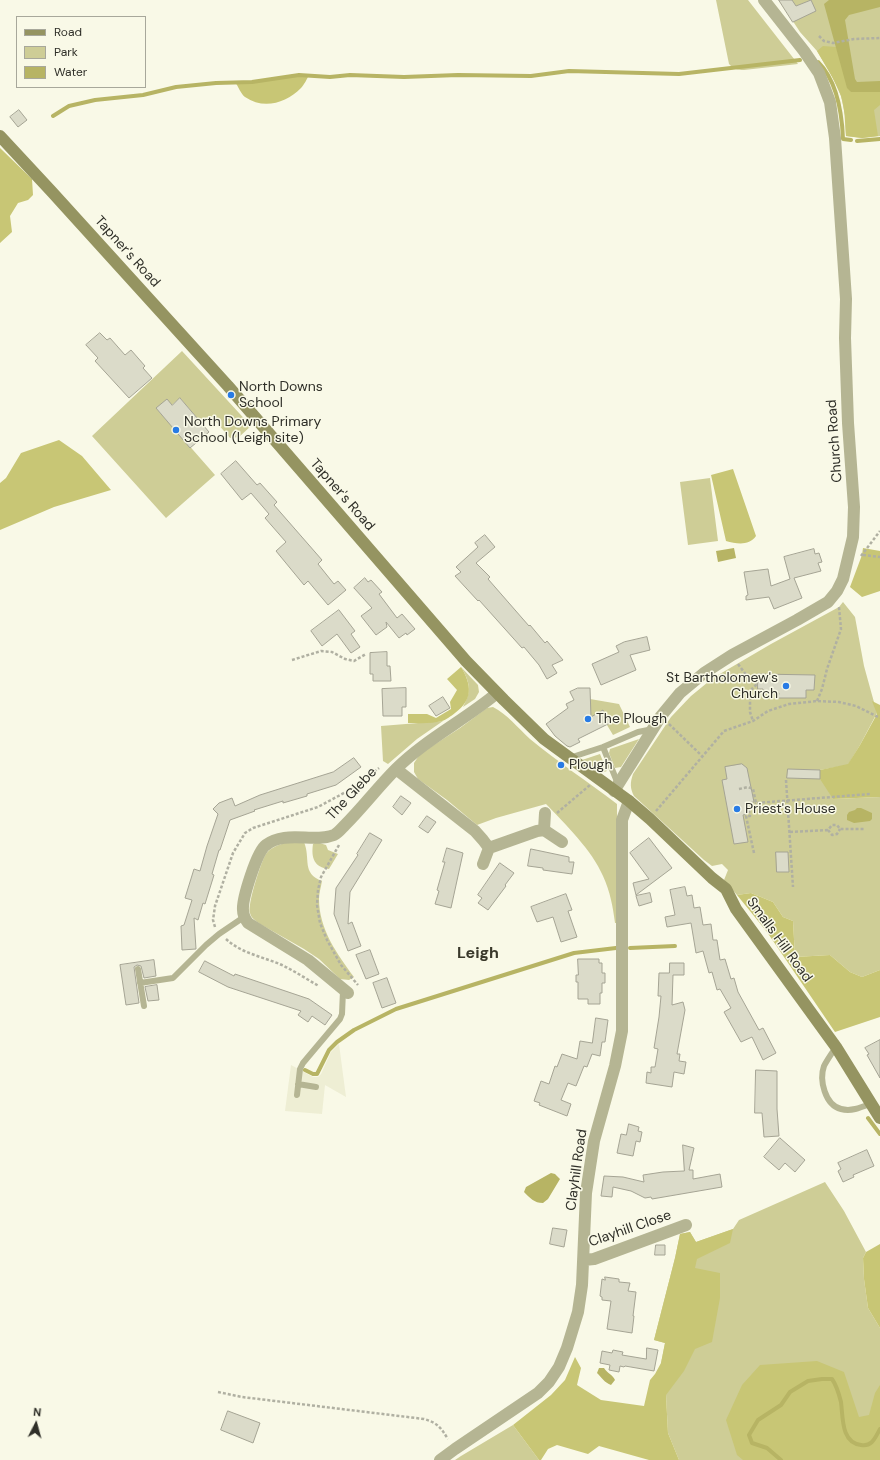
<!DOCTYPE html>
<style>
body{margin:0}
#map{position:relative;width:880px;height:1460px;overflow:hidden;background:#f9f9e7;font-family:"DM Sans",sans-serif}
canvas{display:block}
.legend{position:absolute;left:16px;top:16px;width:130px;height:72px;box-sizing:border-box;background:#f9f9e7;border:1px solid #a8a89b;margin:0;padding:5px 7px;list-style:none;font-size:12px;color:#2f2f28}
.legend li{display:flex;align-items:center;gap:8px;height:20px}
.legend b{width:20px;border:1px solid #a8a89b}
.north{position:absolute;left:16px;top:1404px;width:40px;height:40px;-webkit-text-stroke:3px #f9f9e7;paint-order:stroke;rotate:6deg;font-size:11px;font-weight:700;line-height:16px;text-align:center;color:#2f2f28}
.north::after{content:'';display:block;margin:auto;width:14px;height:18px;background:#2f2f28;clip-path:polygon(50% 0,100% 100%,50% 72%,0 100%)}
</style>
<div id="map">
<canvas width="880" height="1460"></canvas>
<ul class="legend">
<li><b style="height:5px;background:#959461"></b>Road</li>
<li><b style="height:11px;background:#cecd96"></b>Park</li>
<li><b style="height:11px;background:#b7b464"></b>Water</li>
</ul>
<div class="north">N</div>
</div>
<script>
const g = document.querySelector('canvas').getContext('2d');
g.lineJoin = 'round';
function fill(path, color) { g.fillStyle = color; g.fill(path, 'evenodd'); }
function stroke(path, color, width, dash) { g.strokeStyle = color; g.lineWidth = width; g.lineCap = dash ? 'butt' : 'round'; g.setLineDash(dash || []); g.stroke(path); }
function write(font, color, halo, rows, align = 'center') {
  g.font = font + ' "DM Sans",sans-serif'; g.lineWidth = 3; g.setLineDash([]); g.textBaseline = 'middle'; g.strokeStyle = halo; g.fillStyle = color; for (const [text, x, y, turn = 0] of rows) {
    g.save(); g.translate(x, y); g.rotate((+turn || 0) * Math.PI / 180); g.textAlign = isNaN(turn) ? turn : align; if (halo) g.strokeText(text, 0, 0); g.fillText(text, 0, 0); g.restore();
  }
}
fill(new Path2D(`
 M339,1044l7,53 -21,-12 -3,29 -37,-3 6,-46 22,12h5l3,-3 10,-22z`), '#eeeed4');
fill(new Path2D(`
 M716,0h32l50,64 -54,6c-7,0 -10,-1 -15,-6z
 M779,0h101v136l-18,2 -16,-2 -1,-21 -4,-19 -8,-18 -16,-27 -17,-19z
 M182,351l69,75 -12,11 -9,1 -19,-22 -9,8 -22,-26 -8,7 -15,4 58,66 -49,43 -74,-82z
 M710,478l8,63 -30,4 -8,-63z
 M843,602l12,15 9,49 13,47 -17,32 -12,20 -28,5 13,29 47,-2v173l-18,7 -12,-5 -20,-17 -35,2 -2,-36 -10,-4 -10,-15 -22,-9 -14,2 -13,-15 4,-10 -6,-6 -10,2 -8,-6 -70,-64c-4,-8 -4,-13 -1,-22l38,-57 20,-21 22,-18 58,-34 68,-37z
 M461,667l17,18 1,7 -4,7 -12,8c9,-16 7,-25 -2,-40z
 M590,699l29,5 11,23 -17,8 -6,-10 3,-2 -7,-12 -11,6 -5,-10z
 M493,707c14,7 25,21 37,32 28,23 58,43 87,65v119h-2c-2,-16 -5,-32 -12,-47 -11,-26 -38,-52 -57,-72l-50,14 -19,7 -30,-25 -29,-21 -4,-7v-9l6,-9 40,-26 27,-20z
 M443,721l-26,18 -29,25 -5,-3 -2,-35z
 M639,739l-18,28 -6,1 -6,-15 1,-4z
 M600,754l7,17 -6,2 -19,-13z
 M287,842h17c7,17 -3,31 18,39 -1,6 -3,12 -3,18 0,30 18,55 35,78l-5,3 -9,-1 -21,-20 -15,-10 -44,-25c-4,-3 -9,-6 -10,-11 -3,-7 11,-52 16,-59 5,-7 13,-9 21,-12z
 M316,842l10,3 2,5 10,4 -9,15c-15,-2 -18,-11 -16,-25z
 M825,1182l19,29 22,41 -3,6 1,21 4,29 12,20v132h-201l-11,-27 -2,-38 -5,-32 4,-20 -11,-3 21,-82 5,-24 10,-2 6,10 37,-13 6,-9z
 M513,1425l26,35h-84l6,-4z`), '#cecd96');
fill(new Path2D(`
 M823,46l13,1 15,45h29v13l-6,5 4,26 -16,2 -16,-2c-1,-13 -1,-27 -5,-40 -6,-16 -16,-31 -24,-45z
 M299,75h10c-2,4 -5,10 -8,13 -15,15 -37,22 -56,9 -4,-3 -7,-11 -10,-15h17z
 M0,148l32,31 1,16 -5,5 -10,3 -8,13 2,16 -12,11z
 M59,440l23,16 29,34 -57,17 -54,23v-47l6,-5 15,-25z
 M733,469l23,67c-7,10 -19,8 -30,5l-15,-66z
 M863,548l17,3v40l-18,6 -12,-10 12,-32z
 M461,667c11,18 12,33 -6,46 -4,3 -9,7 -13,8 -10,3 -24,2 -34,2v-9h19l9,4 15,-9 -1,-7 7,-12 -10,-11z
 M872,701l8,4v92l-47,2 -13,-20v-9l28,-6 12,-19 17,-31z
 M751,893l22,9 10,15 10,4 2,36 35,-2 20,17 12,5 18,-7v47l-45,15 -68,-100 -30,-37z
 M733,1229l-3,14 -33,16 -2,9 25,5v25l-8,44 -17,7 -11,22 -18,24 2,38 11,27h-30l-50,-14 -11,8 -31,-9 -9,4 -7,11h-2l-26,-35 38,-30 14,-15 10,-23 6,11 -4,17 24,15 43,6 6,-26 5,-6 6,-11 4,-20 -11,-3 21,-82 5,-24 10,-2 6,10z
 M880,1244v84l-12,-20 -4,-29 -1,-21 3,-6z
 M817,1361l27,11 15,45 10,-2 6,-22 5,-8v75h-137l-6,-5 -11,-35 16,-35 18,-20z`), '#c8c675');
fill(new Path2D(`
 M829,0h51v7l-31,8 -4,5 10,59 2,3 23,-1v11h-29l-4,-4 -23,-84z
 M734,548l2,10 -18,4 -2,-11z
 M857,808h4l11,5v6l-2,2 -16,2 -7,-3v-5l2,-3 6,-2z
 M551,1173l4,1 5,5 -12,20 -5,4c-9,0 -13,-5 -19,-11l2,-5z
 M599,1368h5c3,5 9,7 11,12l-4,5c-6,-2 -10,-8 -14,-12z`), '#b7b464');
stroke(new Path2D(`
 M818,62c19,19 24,51 25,77l8,1
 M53,116l16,-10 26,-6 48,-5 33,-8 40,-4 36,-1 47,-7 31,2 20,-2 54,2 54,-2 73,1 38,-5 110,3 121,-14
 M857,141l23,-2
 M630,948l45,-2
 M305,1070l8,4h4l12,-24 8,-8 17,-12 42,-21 178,-56 42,-5
 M868,1118l12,16
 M781,1460l-14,-12 -15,-5 -3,-8 9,-15 23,-15 9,-13 18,-11 14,-2h10c5,7 7,15 9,23 2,15 0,41 20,43 11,2 14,-7 19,-16`), '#b7b464', 4);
const building = new Path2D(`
 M779,0h13l4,6 15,-6 5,11 -23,11z
 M19,110l8,10 -9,7 -8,-10z
 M100,333l7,7 3,-2 15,17 6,-5 14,16 -2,2 9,10 -23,20 -34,-37 3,-3 -12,-13z
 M180,398l29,34 -19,16 -34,-40 11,-9 5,6z
 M236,461l21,24 3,-2 17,19 -3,3 48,55 -4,4 16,20 4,-3 8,9 -18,15 -20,-24 -4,4 -28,-34 10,-9 -21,-24 4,-4 -18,-21 -9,7 -21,-26z
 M485,535l10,12 -19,16 14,14 -2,2 41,47 1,-1 15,18 2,-2 16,19 -11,5 5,8 -10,6 -8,-14 -15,-18 -2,1 -43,-48 -1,1 -23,-25 6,-4 -5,-5 22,-20 -3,-4z
 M814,549l1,5 4,-1 3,9 -4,1 3,8 -27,7 8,20 -28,11 -5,-12 -23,3v-4l2,-1 -4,-23 24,-3 3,17 19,-7 -6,-22z
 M365,578l3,4 3,-2 11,12 -3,2 18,24 5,-4 13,15 -8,6 -1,-2 -7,5 -13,-16 1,5 -11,8 -15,-19 11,-8 -18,-20z
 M339,610l16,21 -4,3 9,13 -9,6 -14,-19 -15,12 -11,-15z
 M647,637l3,13 -20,5 6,15 -35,15 -9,-21 27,-12 -3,-6 8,-4z
 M387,652v14h3l1,15h-18v-7h-3v-21z
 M758,674l57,1 -1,15h-8v8h-28l1,-5 -16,-1v-3h-5z
 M406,688v19h-4v9h-19l-1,-27z
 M578,688h12l1,29 12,-7 7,13 -32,16 2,3 -10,5 -3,-1 -12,-10 -9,-12 22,-16 -2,-4 8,-4 -4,-8z
 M443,697l7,11 -14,8 -7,-10z
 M354,758l7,9 -25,18 -29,9v2l-24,7v-2l-29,9 1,1 -25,9 -10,30h-1l-7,24 2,1 -9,29 -2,-1 -5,17 -4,-2 2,31 -14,1 -1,-24 3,-1 8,-25 -7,-2 9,-29 6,2 7,-25 11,-32 -5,-5 6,-6 13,-5 3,8 25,-11 73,-23z
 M742,764l5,4 7,34 -9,1 2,11 -4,1 5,27 -14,2 -12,-64 5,-1 -2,-12z
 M788,769l32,1v9l-33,-1z
 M401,796l10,7 -9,12 -9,-8z
 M427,816l9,6 -8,11 -9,-6z
 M370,833l12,7 -32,52 -2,32 4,-2 9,24 -13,5 -14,-37 2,-26 22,-33 -1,-1z
 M649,838l23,30 -36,27 -3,-12 16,-4 -19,-26z
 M447,848l16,5 -12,55 -16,-4 4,-13 -2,-1 8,-28h-2z
 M531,849l38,8v5h5l-2,12 -29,-4v-2l-15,-2z
 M776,852h12l1,20h-12z
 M500,863l14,10 -9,12 1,1 -18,24 -10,-7 4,-5 -4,-3z
 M685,887l2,9 5,-1 2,13 6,-1 3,18 8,-1 2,16h4l3,20 5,-1 6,20 3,-1 4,14 21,38 4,-2 13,25 -13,7 -11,-23 -11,5 -17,-30 7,-4 -11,-19 -3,1 -5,-18 -3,1 -6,-22 -7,2 -5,-30 -24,4 -2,-10 10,-2 -5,-25z
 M650,893l2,9 -13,4 -3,-10z
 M566,894l6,16 -4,1 9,26 -16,5 -8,-25 -16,5 -6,-15z
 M370,950l9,24 -13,5 -10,-24z
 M578,959h21v4h3v10h3v10h-3v10h-2v11h-12v-5h-10v-17h-2v-7h2z
 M154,960l2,16 -12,2 -3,-12 -4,-1 -3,2 5,36 -13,2 -6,-40z
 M205,961l29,15 1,-2 74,25 23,16 -7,10 -13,-9 -4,6 -10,-7 3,-4 -73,-24 -29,-15z
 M670,963h14v12h-11l-1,30 11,-3 2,8 -8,44h3l-1,7 7,1 -2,12 -10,-2 -2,15 -26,-4 1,-11 4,1v-6h4l3,-18 -4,-1 5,-31 2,-21h-3l1,-23h10z
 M387,978l9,25 -14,5 -9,-25z
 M157,985l2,15 -11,1 -3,-14z
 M596,1018l12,2 -3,22h-3l-2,14 -8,-2 -5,13 -3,-1 -8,20 -8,-3 -7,17 10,4 -4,12 -28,-11 1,-2 -6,-2 7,-20 8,3 6,-18 2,1 5,-13 15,5 3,-18 12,2z
 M880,1040v38l-13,-23 2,-1 -4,-6z
 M756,1070l21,1v38l2,27 -15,1 -2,-24h-7z
 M629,1124l10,3 -1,4 4,1 -2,10 -4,-1 -3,15 -16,-3 4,-19 5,1z
 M780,1138l25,22 -10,12 -10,-9 -6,7 -15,-13z
 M683,1145l11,3 -5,22h4v9l27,-5 2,13 -70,12 -1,-2 -6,1 -14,-7 -18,-4 -1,10 -11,-1 3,-20 19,1 21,5 -1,-7 20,-3 21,-1z
 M867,1150l7,16 -21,9 1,2 -11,5 -5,-11 3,-2 -3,-6z
 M553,1228l14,2 -3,17 -14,-3z
 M656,1245h9v10h-10z
 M605,1277l14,2v3l11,1 -2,8 8,1 -3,24h1l-2,17 -25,-4 4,-28 -9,-1v-3l-2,-1 2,-17 3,1z
 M647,1348l11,2 -4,21 -29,-5 -1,1 -4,-1 -1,6 -10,-2 1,-5 -10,-2 2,-12 10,2 1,-3 10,2 -1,3 24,4z
 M228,1411l32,12 -7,20 -32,-13z`);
fill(building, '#dbdbc9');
stroke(building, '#a5a494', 1);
stroke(new Path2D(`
 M819,36l5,5 9,2 21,-4 26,-1
 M863,555l17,2
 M861,556l19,-25
 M292,660l29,-9 11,1 13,7 9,2 12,-7
 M738,664l9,12 11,7 -8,8v21l3,9
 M817,701l5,-12 5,-20 14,-40 -2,-22
 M669,724l34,33
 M786,780l7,107
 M739,789l9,-2 5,2 3,14 114,-9
 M656,811l68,-80 29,-10 15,-10 21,-7 28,-3 22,1 17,4 24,12
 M557,813l33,-28
 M828,830l4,5 5,-1 3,-5
 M790,832l38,-2 4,-5h5l3,4h24
 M339,845l-18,32 -3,13 -1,15 3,18 7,17 14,25 17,20
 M754,853l-8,-37h4l-2,-11 8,-2
 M215,927l-2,-7 2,-14 18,-53 12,-20 8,-5 65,-21 37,-20 24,-19
 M226,939c16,15 39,18 58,27 12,6 24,14 35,20
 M218,1392l24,5 182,22c14,4 17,9 24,20`), '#b0b0a2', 2.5, [3, 2]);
stroke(new Path2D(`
 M603,747l15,37
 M569,758l34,-11 35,-15 15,-3
 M138,969l6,37
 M140,983l33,-5 33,-33 13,-11 25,-17
 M836,1047c-4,6 -9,13 -12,19 -5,14 1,39 17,43 11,3 21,-2 31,-6
 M298,1084l18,3
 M297,1095l3,-26 3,-6 37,-44 2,-5 1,-23`), '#b5b593', 6);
stroke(new Path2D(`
 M396,769l79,62 8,9 6,8
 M614,791l47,-75 19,-23 24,-20 28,-18 65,-35 31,-18 9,-11 6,-12 10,-42 1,-30 -6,-84 -3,-85 1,-39 -11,-161 -5,-36 -11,-29 -15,-22 -40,-51
 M544,830l1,-17
 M483,864l6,-16 48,-17 7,-1 18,12
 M348,993l-40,-33 -60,-37c-3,-4 -5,-8 -5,-13 -1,-11 14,-59 23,-65 19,-15 48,-2 68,-10 4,-2 8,-7 11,-10 18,-18 33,-38 51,-56 30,-30 69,-49 101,-76
 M584,1260l10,-1 92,-34
 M440,1460l15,-11 83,-56 11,-11 10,-15 8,-19 11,-36 4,-27 4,-92 8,-52 21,-75 7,-35v-211l7,-19`), '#b5b593', 12);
stroke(new Path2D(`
 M0,136l52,56 176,194 238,275 38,39 40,39 85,62 21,18 62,59 14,11 10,20 100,138 44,71`), '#959461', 12);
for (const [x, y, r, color] of [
 [231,395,4,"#287be5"],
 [176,430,4,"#287be5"],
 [786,686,4,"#287be5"],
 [588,719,4,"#287be5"],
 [561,765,4,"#287be5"],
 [737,809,4,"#287be5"]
]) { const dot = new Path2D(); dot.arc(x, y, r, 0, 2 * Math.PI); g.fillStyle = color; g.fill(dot); stroke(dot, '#f9f9e7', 1.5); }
write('14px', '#2f2f28', '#f9f9e7', [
 ["Tapner's Road",127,252,48],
 ["Church Road",835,441,-94],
 ["Tapner's Road",342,495,49],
 ["The Glebe",352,794,-47],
 ["Smalls Hill Road",779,940,54],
 ["Clayhill Road",577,1170,-82],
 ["Clayhill Close",630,1229,-19]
]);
write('14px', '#2f2f28', '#f9f9e7', [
 ["North Downs",239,387],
 ["School",239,403],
 ["North Downs Primary",184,422],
 ["School (Leigh site)",184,438],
 ["St Bartholomew's",778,678,"right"],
 ["Church",778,694,"right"],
 ["The Plough",596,719],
 ["Plough",569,765],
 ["Priest's House",745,809]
], 'left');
write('bold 16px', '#3a392b', '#f9f9e7', [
 ["Leigh",478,954]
]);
</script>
